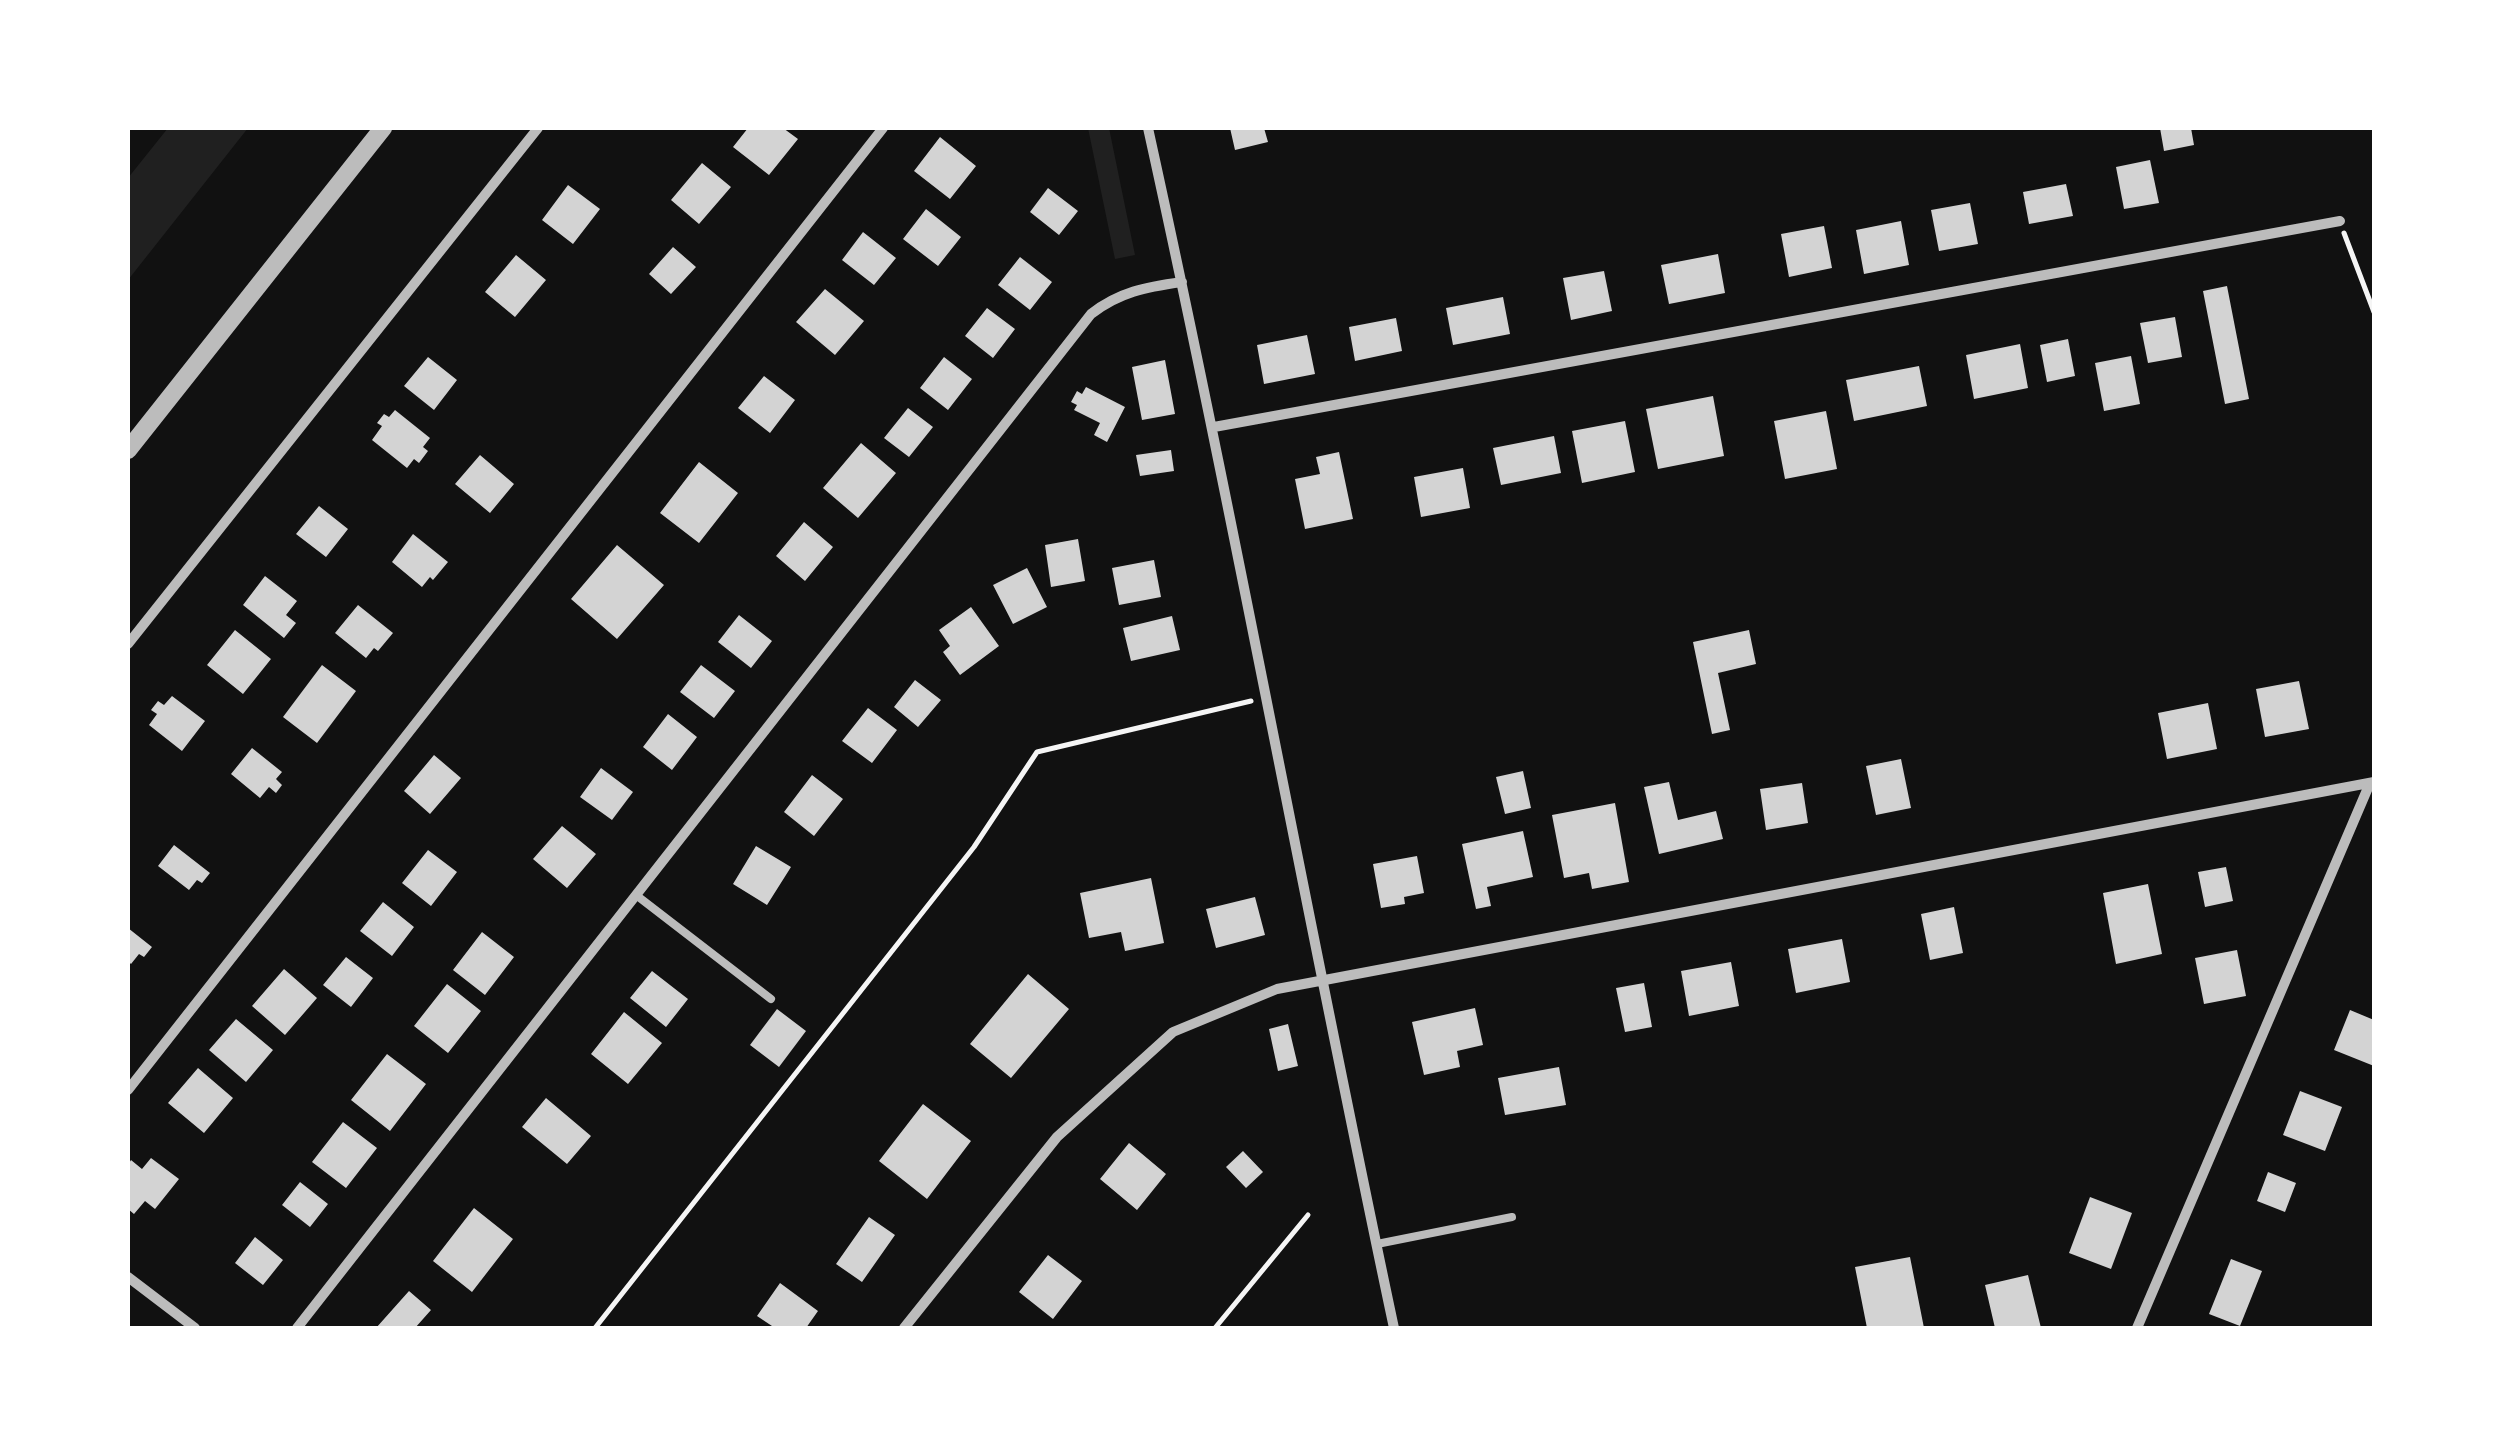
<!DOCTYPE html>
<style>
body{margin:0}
#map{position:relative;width:2502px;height:1456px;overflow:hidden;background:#111;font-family:"Golos Text",sans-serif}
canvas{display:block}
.frame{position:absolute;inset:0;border:130px solid #fff;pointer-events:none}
</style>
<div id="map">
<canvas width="2502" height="1456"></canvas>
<div class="frame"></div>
</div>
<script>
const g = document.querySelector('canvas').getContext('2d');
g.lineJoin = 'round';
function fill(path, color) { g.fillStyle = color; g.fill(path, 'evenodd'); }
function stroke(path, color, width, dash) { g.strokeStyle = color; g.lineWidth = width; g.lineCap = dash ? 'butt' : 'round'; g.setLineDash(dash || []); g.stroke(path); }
fill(new Path2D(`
 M168,128h80l-120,152v-102z
 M1088,128h21l26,127 -20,4z`), '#202020');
fill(new Path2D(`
 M748,128h35l15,11 -29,36 -36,-28z
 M1230,128h34l4,14 -33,8z
 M2160,128h31l3,17 -30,6z
 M940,137l36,29 -26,33 -36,-28z
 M2150,160l9,43 -35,6 -8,-42z
 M702,163l29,24 -32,37 -28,-24z
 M2066,184l7,32 -44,8 -6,-32z
 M568,185l32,24 -27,35 -31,-24z
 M1048,188l30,23 -19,24 -29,-23z
 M1970,203l8,41 -39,7 -8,-41z
 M926,209l35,28 -23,29 -35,-27z
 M1901,221l8,44 -45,9 -8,-44z
 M1824,226l8,42 -43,9 -8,-43z
 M863,232l33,26 -22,27 -32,-25z
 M673,247l23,20 -25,27 -22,-20z
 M1718,254l7,39 -56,11 -8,-39z
 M516,255l30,25 -31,37 -30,-25z
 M1020,257l32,25 -22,28 -32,-25z
 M1604,271l8,40 -41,9 -8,-42z
 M2227,286l22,113 -24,5 -22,-113z
 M825,289l39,32 -29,34 -39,-33z
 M1503,297l7,37 -57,11 -7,-37z
 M987,308l28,21 -22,29 -28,-22z
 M2175,317l7,40 -34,6 -8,-40z
 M1396,318l6,33 -47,10 -6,-34z
 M1307,335l8,39 -51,10 -7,-39z
 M2068,339l7,37 -28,6 -7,-37z
 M2020,344l8,44 -54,11 -8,-44z
 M2131,356l9,48 -36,7 -9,-48z
 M428,357l29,23 -23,30 -30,-24z
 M944,357l28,22 -24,31 -28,-22z
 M1165,360l10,54 -33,6 -10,-53z
 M1919,366l8,40 -73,15 -8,-41z
 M764,376l31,24 -25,33 -32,-25z
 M1086,387l39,20 -18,35 -13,-7 6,-12 -26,-13 3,-5 -6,-3 6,-11 5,3z
 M1713,396l11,60 -66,13 -12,-60z
 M908,408l25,19 -24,30 -25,-19z
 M395,410l35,28 -7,9 5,4 -9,12 -5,-4 -7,9 -35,-28 10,-14 -5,-3 7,-9 5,3z
 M1826,411l11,58 -52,10 -11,-58z
 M1625,421l10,51 -53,11 -10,-52z
 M1554,436l7,37 -60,12 -8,-37z
 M861,443l35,30 -38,45 -35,-30z
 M1171,450l3,21 -34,5 -4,-21z
 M1339,452l14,67 -48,10 -10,-50 25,-5 -4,-17z
 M480,455l34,29 -24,29 -35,-29z
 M699,462l39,31 -39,50 -39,-30z
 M1463,468l7,40 -49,9 -7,-40z
 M319,506l29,23 -22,28 -30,-23z
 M804,522l29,25 -28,34 -29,-25z
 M413,534l35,28 -15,18 -3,-3 -8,10 -30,-25z
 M1078,539l7,42 -34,6 -6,-42z
 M617,545l47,40 -47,54 -46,-40z
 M1154,560l7,37 -42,8 -7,-37z
 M1027,568l20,39 -34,17 -20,-39z
 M265,576l32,25 -11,14 10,8 -12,15 -41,-33z
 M358,605l35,28 -15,18 -4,-3 -8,10 -31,-25z
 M971,607l28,39 -39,29 -17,-23 7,-6 -11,-16z
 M739,615l33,26 -21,27 -33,-26z
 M1172,616l8,34 -49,11 -8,-33z
 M235,630l36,29 -28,35 -36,-29z
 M1749,630l7,34 -38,9 12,57 -18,4 -19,-92z
 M322,665l34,26 -39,52 -34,-26z
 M701,665l34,26 -21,27 -34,-26z
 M915,680l26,20 -23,27 -24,-20z
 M2299,681l10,48 -44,8 -9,-48z
 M172,696l33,25 -23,30 -33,-26 8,-11 -6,-4 7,-9 6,4z
 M2208,703l9,46 -50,10 -9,-46z
 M868,708l29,22 -25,33 -30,-22z
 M668,714l29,23 -25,33 -29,-23z
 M252,748l30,24 -6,7 6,6 -6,8 -7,-6 -9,11 -29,-24z
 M434,755l27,23 -31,36 -26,-23z
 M1901,759l10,49 -35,7 -10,-49z
 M601,768l32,24 -21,28 -32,-23z
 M1523,771l8,37 -26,6 -9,-37z
 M812,775l31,24 -29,37 -30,-24z
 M1669,782l9,38 38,-9 7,28 -64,15 -15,-67z
 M1802,783l6,40 -42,7 -6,-41z
 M1615,803l14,79 -37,7 -3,-16 -25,5 -12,-63z
 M562,826l34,28 -29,34 -34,-29z
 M1523,831l10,46 -46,10 4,19 -15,3 -14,-65z
 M174,845l36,28 -8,10 -5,-3 -8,10 -31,-24z
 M756,846l35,21 -24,38 -34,-21z
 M428,850l29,22 -26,34 -29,-23z
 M1417,856l7,37 -20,4 1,7 -24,4 -8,-44z
 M2226,867l7,34 -28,6 -7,-35z
 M1151,878l13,65 -39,8 -4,-19 -32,6 -9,-45z
 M2148,884l14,70 -46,10 -13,-71z
 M1255,897l10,38 -49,13 -10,-39z
 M383,902l31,25 -22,29 -32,-25z
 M1954,907l9,46 -33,7 -9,-46z
 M128,928l24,19 -8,10 -5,-3 -8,10 -3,-3z
 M482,932l32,25 -29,38 -32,-25z
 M1842,939l8,43 -54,11 -8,-44z
 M2237,950l9,46 -42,8 -9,-46z
 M346,957l27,21 -22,29 -28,-22z
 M1731,962l8,44 -50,10 -8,-45z
 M284,969l33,29 -32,37 -33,-29z
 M652,971l36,28 -22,28 -36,-29z
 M1028,974l41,35 -58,69 -41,-34z
 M1644,983l8,44 -27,5 -9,-44z
 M447,984l34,27 -33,42 -34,-27z
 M1475,1008l8,37 -26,6 3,16 -36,8 -12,-53z
 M777,1009l29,22 -27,36 -29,-22z
 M2350,1010l24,10v46l-40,-16z
 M624,1012l38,31 -34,41 -37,-30z
 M236,1019l37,31 -27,32 -37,-32z
 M1288,1024l10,42 -20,5 -9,-42z
 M387,1054l39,30 -36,47 -39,-31z
 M1559,1067l7,38 -61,10 -7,-37z
 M198,1068l35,30 -29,35 -36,-30z
 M2300,1091l42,16 -17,44 -42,-16z
 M546,1098l45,38 -24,28 -45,-37z
 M923,1104l48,37 -44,58 -48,-38z
 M343,1122l34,26 -31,40 -34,-26z
 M1129,1143l37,31 -29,36 -37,-31z
 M1243,1151l20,21 -17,16 -20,-21z
 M151,1158l28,21 -24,30 -10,-8 -11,13 -6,-5v-44l3,-5 11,9z
 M2268,1172l28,11 -11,29 -28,-11z
 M300,1182l28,22 -18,23 -28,-22z
 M2090,1197l42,16 -21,56 -42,-16z
 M474,1208l39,31 -41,53 -39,-31z
 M869,1217l26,18 -33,47 -26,-18z
 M255,1237l28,23 -20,25 -28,-22z
 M1048,1255l34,26 -29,38 -34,-27z
 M1910,1257l14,71h-57l-12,-61z
 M2231,1259l31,12 -22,55 -31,-12z
 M2028,1275l13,53h-46l-10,-43z
 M780,1283l38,28 -12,17h-31l-18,-12z
 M409,1291l22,19 -16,18h-39z`), '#d3d3d3');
stroke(new Path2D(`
 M2344,233l30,79
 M595,1328l379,-481 63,-95 214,-51
 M1215,1328l93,-113`), '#f5f5f5', 5);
stroke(new Path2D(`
 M636,895l135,104
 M1377,1244l135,-27`), '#bcbcbc', 8);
stroke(new Path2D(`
 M1148,128c88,399 161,801 246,1200
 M1214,427l1126,-206
 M128,644l410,-516
 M128,1090l755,-962
 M128,1277l67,51
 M297,1328l794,-1014c28,-22 55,-27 91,-32
 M904,1328l153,-191 116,-105 104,-43 1097,-207
 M2137,1328l233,-545`), '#bcbcbc', 10);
stroke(new Path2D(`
 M128,450l255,-322`), '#bcbcbc', 18);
</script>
